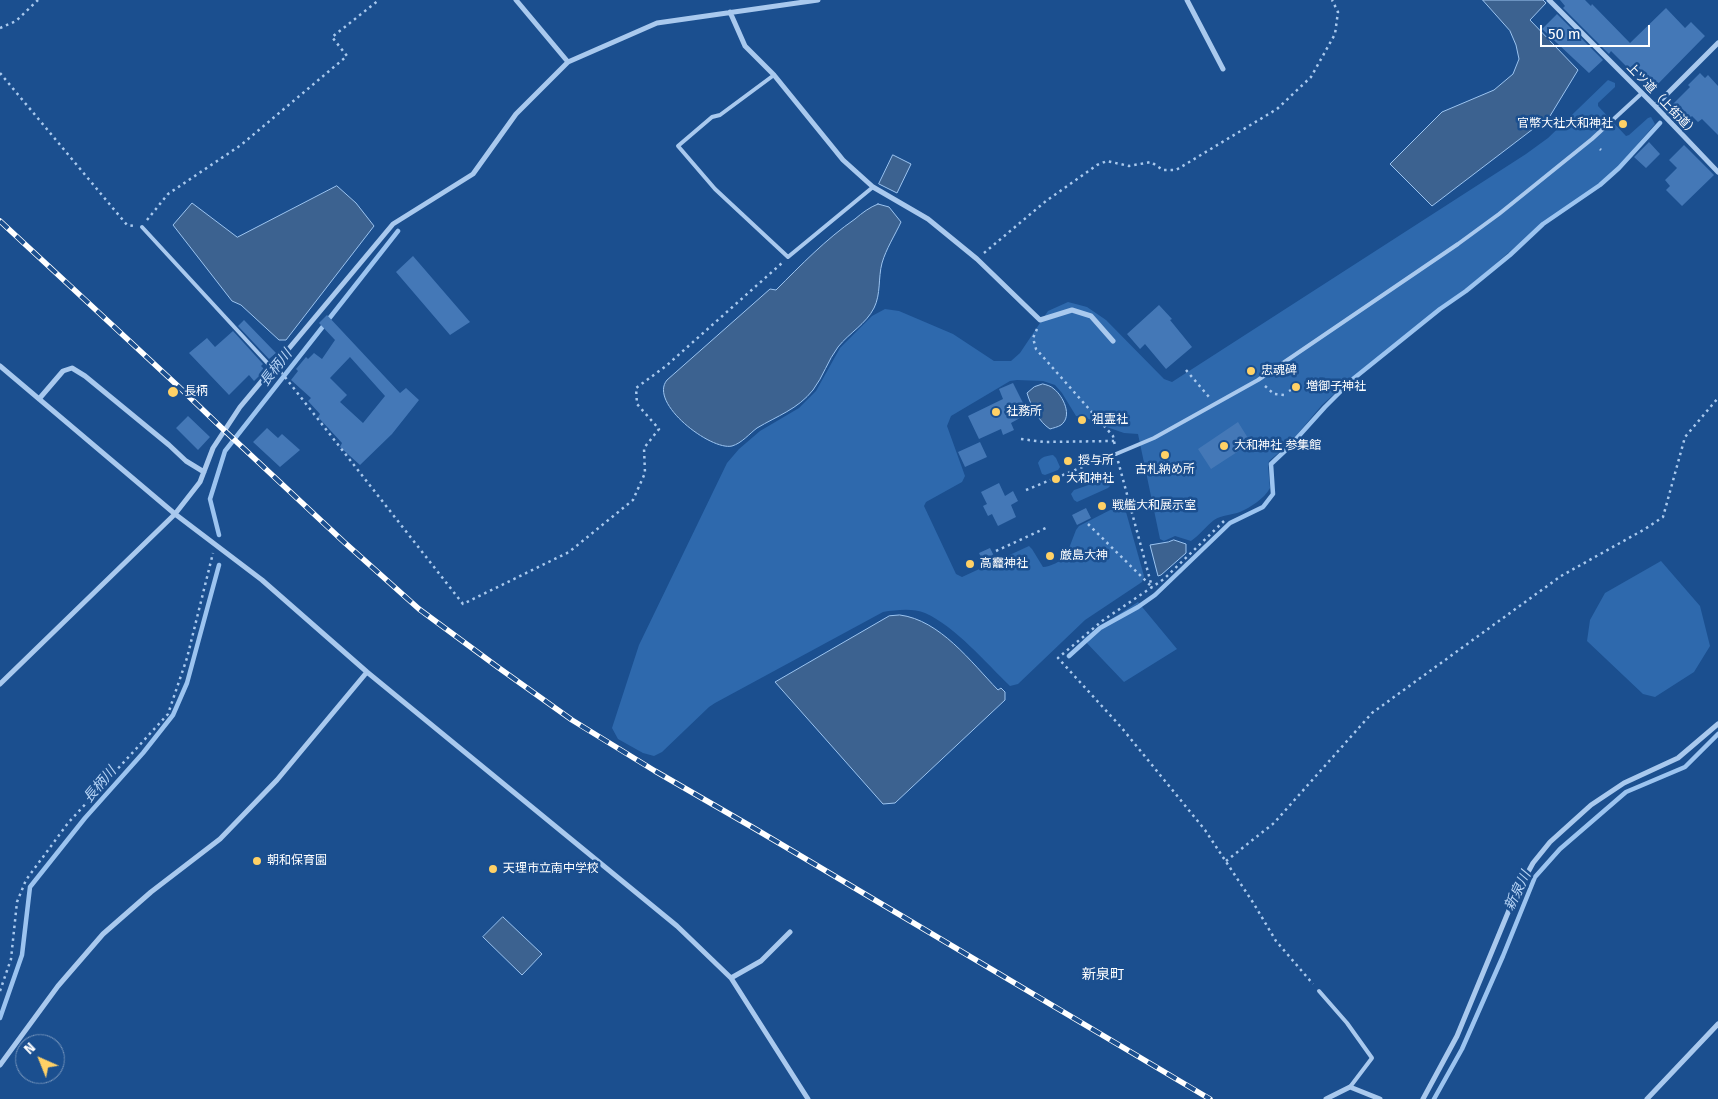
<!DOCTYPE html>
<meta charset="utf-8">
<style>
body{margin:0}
#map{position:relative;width:1718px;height:1099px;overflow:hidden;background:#1b4f8f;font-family:"Fira Sans",sans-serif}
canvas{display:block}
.north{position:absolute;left:15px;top:1034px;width:50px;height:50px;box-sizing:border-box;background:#1b4f8f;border:1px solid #7695bc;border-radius:50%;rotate:316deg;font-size:14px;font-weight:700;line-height:20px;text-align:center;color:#fff}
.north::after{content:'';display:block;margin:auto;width:18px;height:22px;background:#ffd166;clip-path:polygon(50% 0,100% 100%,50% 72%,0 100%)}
.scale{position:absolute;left:1540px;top:25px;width:110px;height:22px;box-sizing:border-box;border:2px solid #fff;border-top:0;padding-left:6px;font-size:15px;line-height:18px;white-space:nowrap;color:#fff;-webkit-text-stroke:4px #1b4f8f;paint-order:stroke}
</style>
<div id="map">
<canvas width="1718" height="1099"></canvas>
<div class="north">N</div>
<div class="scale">50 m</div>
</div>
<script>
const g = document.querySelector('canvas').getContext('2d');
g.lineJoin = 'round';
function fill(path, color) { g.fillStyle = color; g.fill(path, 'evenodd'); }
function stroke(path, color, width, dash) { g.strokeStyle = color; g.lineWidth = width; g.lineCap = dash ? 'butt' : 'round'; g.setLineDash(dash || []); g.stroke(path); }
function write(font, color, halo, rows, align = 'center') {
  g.font = font + ' "Fira Sans","Noto Sans JP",sans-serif'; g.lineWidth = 5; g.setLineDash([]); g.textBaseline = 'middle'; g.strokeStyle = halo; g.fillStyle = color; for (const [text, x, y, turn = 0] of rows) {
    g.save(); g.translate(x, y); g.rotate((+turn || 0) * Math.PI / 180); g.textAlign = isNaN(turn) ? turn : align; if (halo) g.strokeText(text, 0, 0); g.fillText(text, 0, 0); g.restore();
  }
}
fill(new Path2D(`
 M1608,80l7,3v4l-17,16v3l28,30 3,-1 19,-17 3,-1 4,7 -37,43 -19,17 -56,39 -78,67 -26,18 -87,70 -30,27 -33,39 -20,17 -1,6 2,21c-6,11 -19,19 -30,24 -8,3 -18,3 -26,8 -8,6 -14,15 -23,21l-16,-5 -11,5 -4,-2 -22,-105 -14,-1 -26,-9 -13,-7 -9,-1 -14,-23 -7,-8 -12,-4 -26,-1 -7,1 -59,35 -4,10 18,50 -3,6 -36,20 -2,4 32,68 6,3 67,-31 3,3 11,18c7,0 18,-6 23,-11l10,-26 3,-4 39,-20 8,6 18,64 -2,6 -57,38 -67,64 -8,2c-24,-23 -54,-59 -85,-73 -12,-5 -29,-3 -42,-1l-168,91 -6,4 -47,45 -8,4 -11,-3 -25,-14 -6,-11 27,-83 88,-182 12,-14 21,-18 39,-23 17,-17 24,-43 32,-32 13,-7 14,2 54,23 41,27h17l9,-8 28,-42 20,-9 19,5 19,13 58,59 8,3 354,-228 22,-16z
 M1053,455l3,3 4,9 -2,3 -13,5 -3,-1 -4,-11c3,-7 9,-7 15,-8z
 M1106,479l3,2 1,5 -2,2 -31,14 -3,-2 -3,-6 3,-4z
 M1661,561l39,45 10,40 -16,26 -39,25 -12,-3 -56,-53 3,-21 15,-27z
 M1138,602l39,47 -53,33 -41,-43 16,-12z`), '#2e69ad');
const water = new Path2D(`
 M1483,0h60l3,3 -16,17 48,50 -28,46 -118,90 -42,-42 52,-52 52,-22 19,-16 6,-15 -3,-14 -6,-14z
 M893,155l18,9 -14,29 -18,-9z
 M337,186l19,17 18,23 -88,114h-7l-38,-35 -9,-4 -59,-76 19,-22 45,34z
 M878,204l11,3 12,15c-6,13 -15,27 -19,41 -4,15 -1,31 -8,45 -8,16 -25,25 -36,39 -10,13 -15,30 -25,43 -15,19 -36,26 -56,38 -8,6 -15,15 -25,18 -21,5 -84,-43 -65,-66l103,-91 6,1c25,-25 50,-51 79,-71 7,-6 15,-12 23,-15z
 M1043,384c4,1 8,2 11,5 9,7 19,27 7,36 -3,2 -8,3 -11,4 -11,-7 -19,-23 -23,-36l7,-6z
 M1174,540l12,4v9l-25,22 -3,1 -8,-31 18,-3z
 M900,615c40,5 71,47 98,75l3,-2 4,4v8l-110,103 -12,1 -108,-122 114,-66z
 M503,917l39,37 -20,21 -39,-38z`);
fill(water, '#3c6290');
stroke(water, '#9cc4f0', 1);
stroke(new Path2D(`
 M219,535l-9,-36 15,-48 173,-220
 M1069,656l31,-28 38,-21 17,-12 75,-72 33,-16 10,-13 -2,-30 17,-16 37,-41 28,-28 87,-70 26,-18 44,-36 33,-31 57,-39 19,-17 41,-45
 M0,1018l22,-63 8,-68 55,-69 58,-65 30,-38 14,-32 32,-118
 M1434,1099l28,-50 41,-93 32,-79 25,-28 66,-57 59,-25 33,-33`), '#9cc4f0', 4.5);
fill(new Path2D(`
 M1560,0h25l6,6 1,-2 38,39 36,-35 19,20 6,-6 14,14 -54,55 -40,-40 -2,3 -46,-46 2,-2z
 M1557,14l46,46 -14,13 -47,-44z
 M1700,73l5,5 3,-3 10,11v49l-16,-16 -4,3 -6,-6 -8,8 -15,-16 21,-21 -2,-2z
 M1649,142l11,12 -14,14 -12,-11z
 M1684,145l30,30 -32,31 -16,-16 4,-4 -5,-6 12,-12 -8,-8z
 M413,256l57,66 -20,13 -54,-63z
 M1159,305l13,14 -2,1 22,27 -26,22 -21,-25 -5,5 -13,-15z
 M327,315l73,78 6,-5 13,12 -27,34 -32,31 -20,-18 2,-4 -24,-26 2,-3 -12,-13 3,-3 -20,-18 7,-9 -2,-2 10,-12 2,2 6,-6 8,6 13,-19 -16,-17zM350,357l35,39 -22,27 -23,-21 7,-7 -17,-17z
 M244,320l32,33 -7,6 -31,-33z
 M233,331l30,33 -2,2 4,4 -11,11 -5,-6 -20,20 -40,-42 18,-15 8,9z
 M1013,383l11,22 -8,4 4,9 -9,5 3,7 -11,5 -2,-6 -22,10 -11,-23 35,-17 -4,-10z
 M188,416l22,21 -12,13 -22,-22z
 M1238,422l13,21 -40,26 -13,-20z
 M267,428l11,10 4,-4 18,16 -20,17 -27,-25z
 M980,442l7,15 -22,10 -7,-15z
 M999,483l6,13 8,-5 5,10 -7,4 5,12 -18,9 -6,-12 -4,2 -5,-10 4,-2 -6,-12z
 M1086,508l5,10 -14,7 -5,-10z
 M990,548l5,10 -11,6 -5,-11z`), '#4478b7');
stroke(new Path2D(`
 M0,28l16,-7 22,-21
 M0,73l127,152 8,1
 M1600,149l1,1
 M147,220l21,-26 73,-49 106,-89 -15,-19 47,-37
 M984,253l62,-52 51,-36 10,-4 22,5 22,-4 12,8h13l101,-61 34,-32 24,-43 3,-22 -6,-12
 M1037,329l-4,9 3,11 77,87 2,10
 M1186,370l23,27
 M281,372l182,232 106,-52 64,-52 12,-27 -1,-25 15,-19 -22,-25 -1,-16 30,-22 116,-103
 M1265,386l9,8 10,1
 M1289,391l2,-1
 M1021,439l23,3 70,-1
 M1118,461l34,126
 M1026,490l81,-33
 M1224,521l-60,58 -62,42 -44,37 63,69 84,103 49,74 22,37 37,43
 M1088,524l63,62
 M996,551l52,-24
 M1226,861l48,-38 98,-110 189,-137 84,-47 18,-12 22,-80 33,-39
 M0,991l11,-32 6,-57 9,-22 42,-57 100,-109 19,-56 26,-105`), '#a9c9ee', 2.5, [2.5, 4]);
stroke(new Path2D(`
 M774,75l-54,40 -8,2 -34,29 37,43 73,68 85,-70
 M142,227l130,141
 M1116,454l38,-16 104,-58 200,-136 41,-30 93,-75 50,-46
 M1319,991l28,32 25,35 -22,29`), '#a9c9ee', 4);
stroke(new Path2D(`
 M516,0l52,62
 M1187,0l36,69
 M1549,0l106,106 63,66
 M730,12l15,34 29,29 69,85 30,27 55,32 49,40 63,61 32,-10 19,6 22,25
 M1655,106l63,-63
 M0,366l175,148 87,66 105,92 310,254 54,52 77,121
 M39,399l24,-28 9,-3 13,8 84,69 17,16 18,11
 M0,684l175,-170 25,-32 13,-34 27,-41 153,-183 80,-50 43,-60 52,-52 89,-39 161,-23
 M731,978l30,-17 29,-29
 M0,1065l58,-79 45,-52 48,-42 69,-53 57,-59 90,-108
 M1326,1099l24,-12 30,12
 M1423,1099l34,-63 57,-138 19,-35 17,-21 41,-37 33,-22 54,-25 40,-34
 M1647,1099l71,-75`), '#a9c9ee', 5);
const rail = new Path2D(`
 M0,221l179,166 46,44 119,111 75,67 80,59 73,52 83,51 97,56 458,272`);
stroke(rail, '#fff', 5.5);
stroke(rail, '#1b4f8f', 4, [11]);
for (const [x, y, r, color] of [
 [1623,124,5,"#ffd166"],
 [1251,371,5,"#ffd166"],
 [1296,387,5,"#ffd166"],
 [173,392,6,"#ffd166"],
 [996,412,5,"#ffd166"],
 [1082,420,5,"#ffd166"],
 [1224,446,5,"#ffd166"],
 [1165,455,5,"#ffd166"],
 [1068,461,5,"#ffd166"],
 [1056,479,5,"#ffd166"],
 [1102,506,5,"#ffd166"],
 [1050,556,5,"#ffd166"],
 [970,564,5,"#ffd166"],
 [257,861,5,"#ffd166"],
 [493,869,5,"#ffd166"]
]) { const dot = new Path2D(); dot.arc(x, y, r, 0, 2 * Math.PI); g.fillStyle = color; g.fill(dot); stroke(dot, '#1b4f8f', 2); }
write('12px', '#fff', '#1b4f8f', [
 ["上ツ道（上街道）",1662,100,46]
]);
write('12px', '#fff', '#1b4f8f', [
 ["官幣大社大和神社",1613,124,"right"],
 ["忠魂碑",1261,371],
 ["増御子神社",1306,387],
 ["長柄",184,392],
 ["社務所",1006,412],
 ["祖霊社",1092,420],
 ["大和神社 参集館",1234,446],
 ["授与所",1078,461],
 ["古札納め所",1165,470,"center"],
 ["大和神社",1066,479],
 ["戦艦大和展示室",1112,506],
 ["厳島大神",1060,556],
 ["高龗神社",980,564],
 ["朝和保育園",267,861],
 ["天理市立南中学校",503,869]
], 'left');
write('italic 14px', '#b5d3f5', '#1b4f8f', [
 ["長柄川",276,368,-52],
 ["長柄川",100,785,-50],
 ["新泉川",1518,891,-64]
]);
write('14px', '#fff', '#1b4f8f', [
 ["新泉町",1103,975]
]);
</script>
